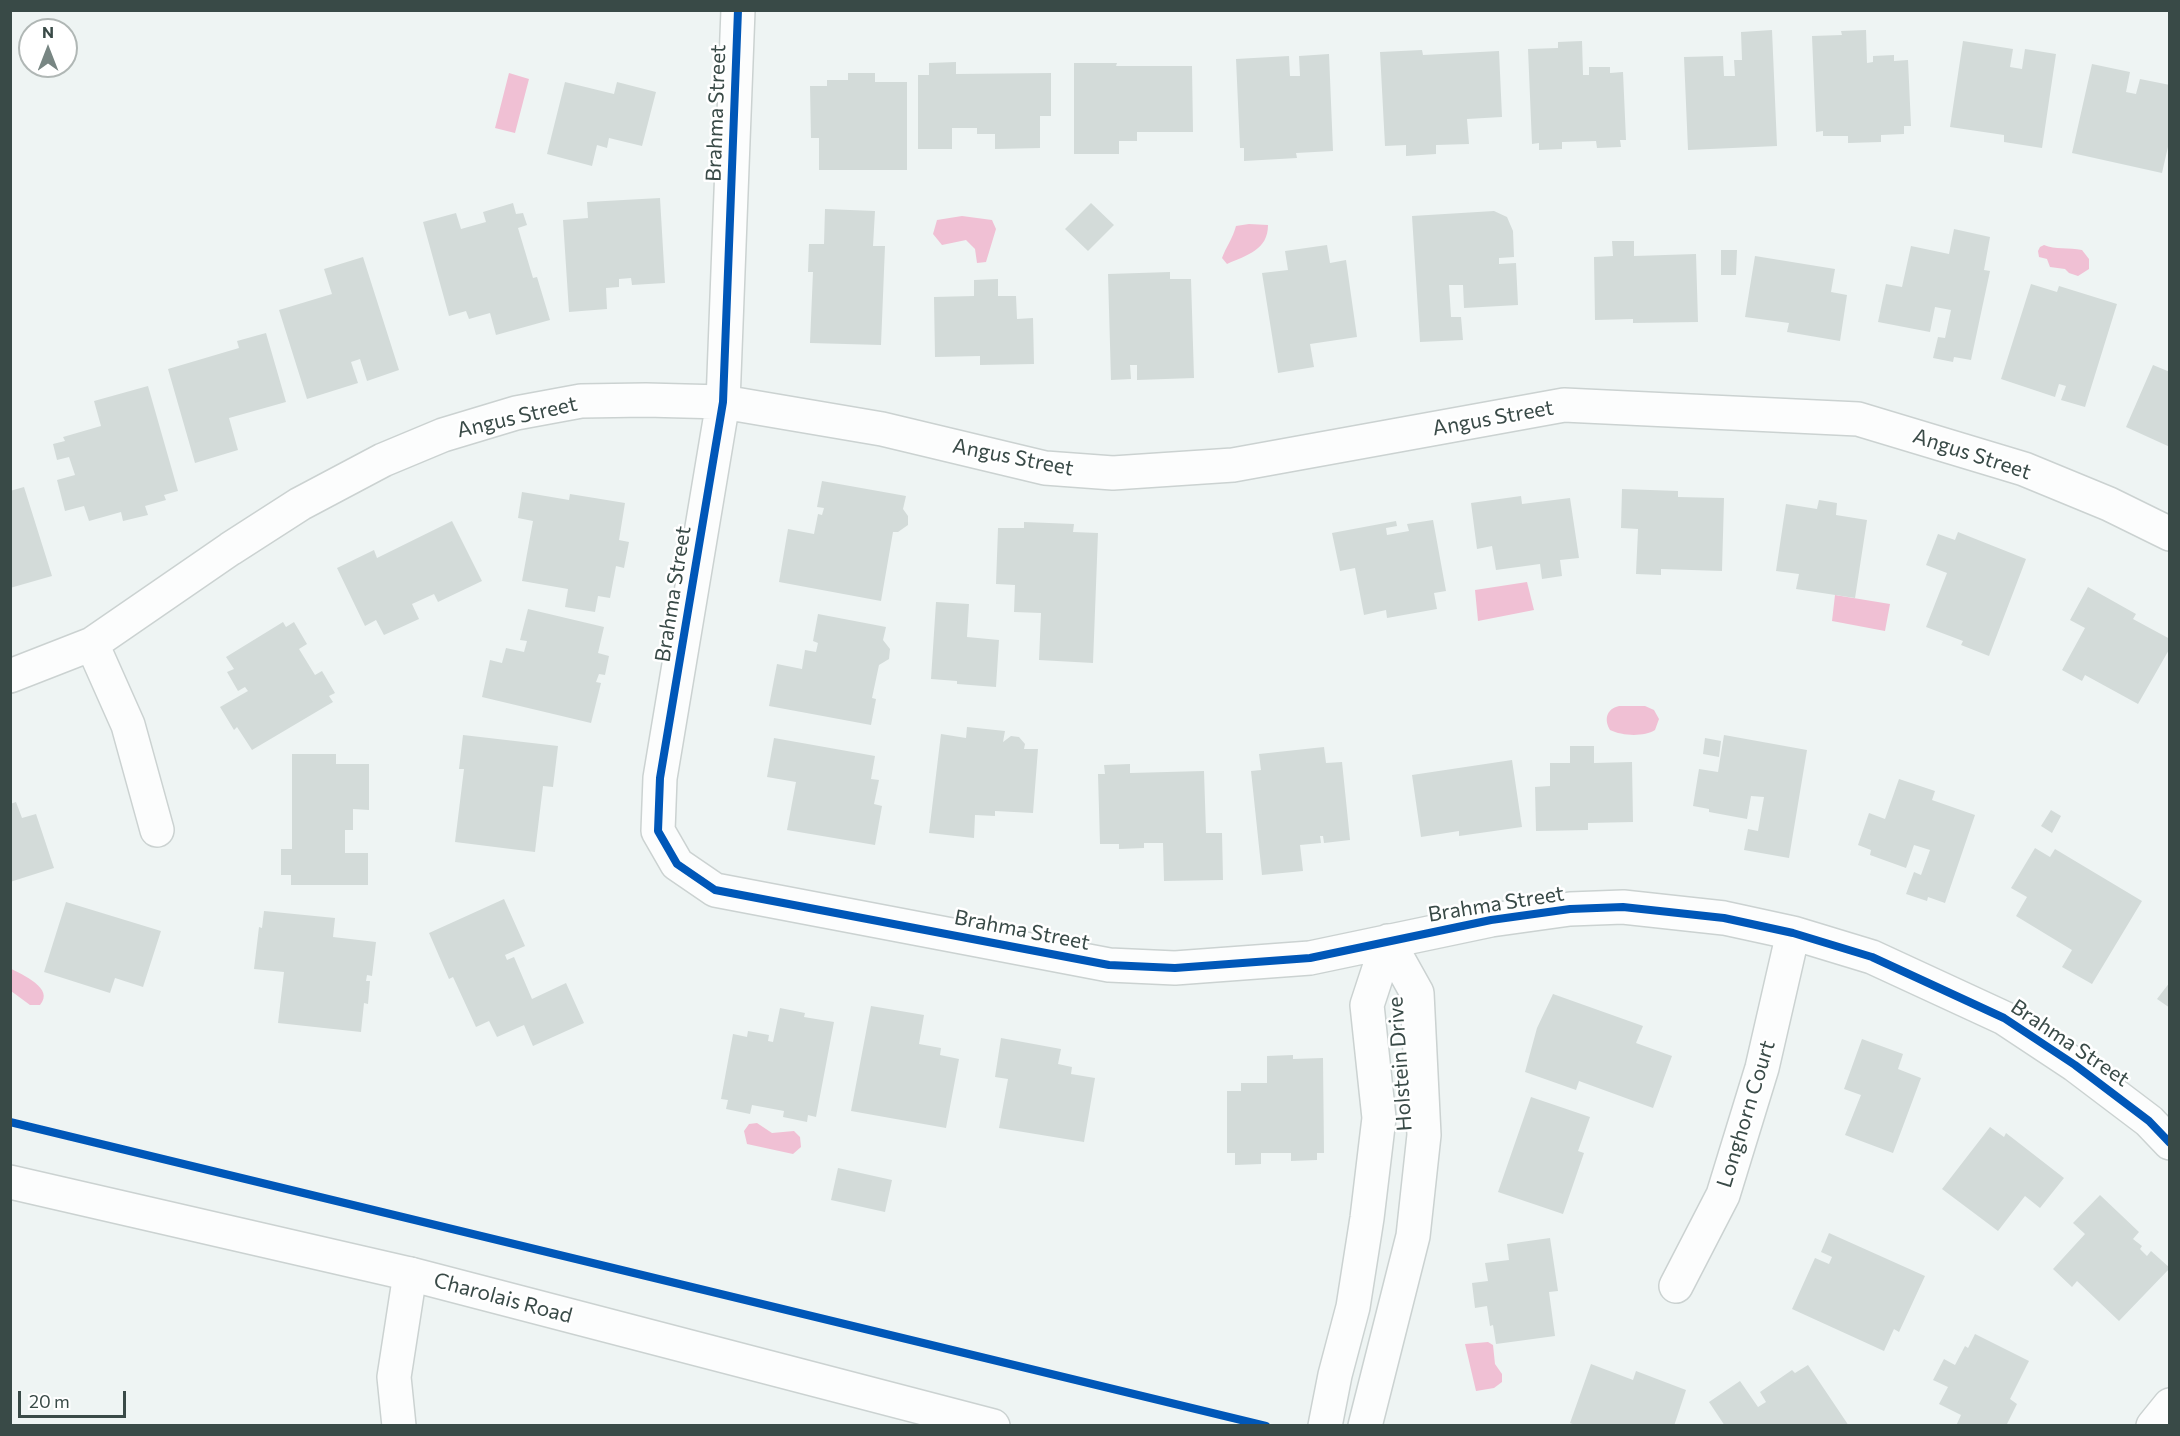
<!DOCTYPE html>
<style>
body{margin:0}
#map{position:relative;width:2180px;height:1436px;overflow:hidden;background:#eef4f3;font-family:Commissioner,sans-serif}
canvas{display:block}
.frame{position:absolute;inset:0;border:12px solid #394a47;pointer-events:none}
.north{position:absolute;left:18px;top:18px;width:60px;height:60px;box-sizing:border-box;background:#fff;border:2px solid #b0b7b5;border-radius:50%;rotate:0deg;font-size:16px;font-weight:700;line-height:24px;text-align:center;color:#394a47}
.north::after{content:'';display:block;margin:auto;width:21px;height:27px;background:#788683;clip-path:polygon(50% 0,100% 100%,50% 72%,0 100%)}
.scale{position:absolute;left:18px;top:1391px;width:108px;height:27px;box-sizing:border-box;border:3px solid #394a47;border-top:0;padding-left:8px;font-size:18px;line-height:21px;white-space:nowrap;color:#394a47;-webkit-text-stroke:4px #fff;paint-order:stroke}
</style>
<div id="map">
<canvas width="2180" height="1436"></canvas>
<div class="frame"></div>
<div class="north">N</div>
<div class="scale">20 m</div>
</div>
<script>
const g = document.querySelector('canvas').getContext('2d');
g.lineJoin = 'round';
function fill(path, color) { g.fillStyle = color; g.fill(path, 'evenodd'); }
function stroke(path, color, width, dash) { g.strokeStyle = color; g.lineWidth = width; g.lineCap = dash ? 'butt' : 'round'; g.setLineDash(dash || []); g.stroke(path); }
function write(font, color, halo, rows, align = 'center') {
  g.font = font + ' Commissioner,sans-serif'; g.lineWidth = 5; g.setLineDash([]); g.textBaseline = 'middle'; g.strokeStyle = halo; g.fillStyle = color; for (const [text, x, y, turn = 0] of rows) {
    g.save(); g.translate(x, y); g.rotate((+turn || 0) * Math.PI / 180); g.textAlign = isNaN(turn) ? turn : align; if (halo) g.strokeText(text, 0, 0); g.fillText(text, 0, 0); g.restore();
  }
}
fill(new Path2D(`
 M509,73l20,6 -14,54 -20,-5z
 M962,216l30,4 4,9 -10,33 -9,1 -2,-14 -9,-9 -24,5 -9,-11 4,-14z
 M1249,224l19,1c0,25 -21,30 -41,39l-5,-6c4,-11 11,-20 14,-32z
 M2044,245c11,5 25,2 38,5l7,9v10l-11,7 -9,-3 -4,-4 -15,-2 -3,-8 -8,-2 -1,-6 2,-4z
 M1527,582l7,28 -56,11 -3,-31z
 M1835,595l55,9 -5,27 -53,-10z
 M1619,706h26l9,4 5,9 -4,11c-11,7 -33,6 -45,0 -6,-10 -4,-21 9,-24z
 M10,968c12,7 45,20 30,37h-10l-19,-14z
 M757,1123l15,10 22,-2 6,6 1,10 -8,7 -46,-10 -3,-13 5,-7z
 M1488,1342l5,3 2,19 7,10v8l-8,6 -18,3 -11,-47z`), '#f0c0d4');
fill(new Path2D(`
 M1772,30l5,116 -89,4 -4,-93 39,-1 1,20h11l-1,-16h8l-1,-28z
 M1866,30l1,33 6,-1v-6l21,-1v6l14,-1 3,66h-7v8l-23,1v7l-33,1v-7h-25v-5l-7,1 -4,-96 30,-1 -1,-4z
 M1582,41l1,34h6v-8h21v6l13,-1 3,68h-6l1,7 -24,1 -1,-7 -34,1v7l-23,1v-7l-7,1 -4,-95 30,-1v-6z
 M1963,41l50,8 -3,18 12,2 3,-20 31,5 -14,94 -38,-6v-7l-54,-8z
 M1422,50l1,5 76,-4 3,66 -35,2 2,25 -33,1v9l-30,2v-11l-21,1 -5,-94z
 M1329,54l4,97 -37,2 1,5 -53,3v-13h-4l-4,-89 53,-3 1,20h10l-1,-20z
 M956,62v12l95,-1v43h-11v32l-45,1v-15h-18v-6h-25v21h-34v-74h11v-12z
 M1074,63h43l-1,3h76l1,66h-56v9h-18v13h-45z
 M2092,64l38,8 -4,20 10,2 4,-15 30,6v53l-8,35 -90,-20z
 M848,73h27v9h32v88h-88v-32h-8l-1,-52h17v-6h21z
 M565,82l49,12 3,-12 39,10 -14,54 -33,-8 -2,10 -10,-3 -5,21 -45,-12z
 M660,198l5,85 -33,2 -1,-7 -12,1v8l-13,1 1,21 -38,3 -6,-92 25,-2 -1,-16z
 M513,203l3,11 7,-1 4,12 -9,3 15,50 4,-1 13,43 -54,15 -6,-22 -21,6 -3,-8 -17,5 -26,-94 33,-9 5,16 25,-7 -3,-10z
 M1091,203l23,22 -26,26 -23,-22z
 M825,209l50,2 -2,35h12l-4,99 -71,-2 3,-71h-5l1,-28h15z
 M1494,211l13,6 6,14 1,26 -15,1v6l17,-1 2,42 -54,3 -1,-23h-14l2,32h10l2,23 -43,2 -8,-126z
 M1954,229l36,8 -6,33 6,1 -19,89 -17,-3 -1,5 -20,-4 5,-21 7,1 6,-28 -16,-3 -5,25 -52,-10 8,-38 16,3 9,-41 38,8z
 M1612,241h22v15l62,-2 2,68 -65,1v-4l-38,1 -1,-63 19,-1z
 M1327,245l3,18 16,-3 11,77 -47,7 4,23 -36,6 -16,-100 26,-3 -3,-19z
 M1721,250h16l-1,25h-15z
 M1755,256l80,13 -4,23 16,3 -7,46 -53,-9 2,-9 -44,-6z
 M363,257l36,113 -32,11 -7,-22 -9,3 7,21 -51,16 -28,-89 53,-16 -8,-25z
 M1170,272v7h21l3,99 -57,2v-15h-7l1,14 -20,1 -3,-106z
 M998,279v17h18l1,23 16,-1 1,46 -54,1v-9l-45,1 -1,-60 40,-1v-16z
 M2031,284l26,8 2,-6 58,18 -32,103 -24,-7 5,-14 -7,-2 -4,13 -54,-18z
 M266,333l20,69 -57,16 9,32 -43,13 -27,-94 71,-21 -2,-7z
 M2153,365l17,7v75l-44,-20z
 M148,386l30,105 -14,4 2,5 -21,6 3,9 -25,6 -2,-9 -32,9 -5,-15 -19,5 -8,-31 18,-5 -6,-18 -12,3 -4,-16 12,-3 -2,-4 38,-11 -7,-25z
 M822,481l84,15 -3,13 5,7v9l-10,7h-5l-12,69 -102,-19 9,-53 26,5 4,-20 4,1 2,-7 -7,-1z
 M24,487l28,89 -42,12v-97z
 M1622,489l56,2v6l46,1 -2,73 -61,-2v6l-25,-1 2,-45 -17,-1z
 M522,492l47,8 1,-6 55,9 -6,37 10,2 -5,26 -8,-2 -6,32 -12,-2 -3,16 -30,-5 3,-18 -46,-8 11,-60 -15,-3z
 M1521,496l1,8 48,-6 9,60 -19,2 2,16 -20,3 -2,-15 -44,6 -4,-24 -15,3 -6,-46z
 M1819,500l18,3 -1,12 31,5 -12,78 -59,-9 3,-15 -23,-3 10,-67 31,5z
 M1433,520l13,71 -12,2 3,16 -50,9 -1,-8 -22,5 -9,-47 -15,3 -8,-38 64,-12 1,5 -11,2 1,7 22,-4 -2,-7z
 M452,521l30,60 -44,21 -4,-8 -22,10 7,15 -35,16 -8,-15 -11,6 -28,-58 37,-18 3,8z
 M1024,522l50,2 -1,8 25,1 -5,130 -54,-3 2,-47 -27,-1 1,-27 -19,-1 2,-56h26z
 M1958,532l68,27 -37,97 -28,-11 2,-4 -37,-14 21,-54 -21,-8 12,-31 17,6z
 M2088,587l48,27 -3,5 37,20v9l-32,56 -53,-29 -3,6 -20,-11 23,-42 -15,-8z
 M936,602l33,2 -2,33 32,3 -3,47 -39,-3v-3l-26,-2z
 M528,609l76,18 -6,26 11,3 -4,19 -6,-1 -3,8 5,1 -10,40 -109,-26 8,-37 12,3 4,-15 18,4 3,-11 -7,-1z
 M818,614l68,13 -3,13 7,9 -1,10 -10,6 -7,33 4,1 -5,26 -102,-19 8,-42 25,5 3,-19 11,2 2,-9 -5,-2z
 M283,622l3,5 8,-5 13,22 -8,5 16,26 7,-4 13,22 -6,3 4,6 -81,48 -15,-23 -3,3 -14,-23 28,-16 -3,-4 -7,4 -11,-19 7,-3 -8,-12z
 M967,727l38,4 -2,11 8,-6 8,1 6,7 -1,5h14l-5,64 -38,-2v5l-20,-1 -1,23 -45,-5 12,-99 25,4z
 M463,735l95,11 -5,41 -10,-1 -8,66 -80,-10 9,-73h-5z
 M1724,735l83,15 -18,108 -45,-8 4,-21 10,2 6,-34 -13,-1 -4,23 -38,-7v-3l-16,-3 6,-37 19,3z
 M774,738l101,18 -4,23 8,1 -5,24 8,2 -7,39 -88,-15 9,-48 -29,-5z
 M1705,738l16,3 -2,16 -16,-3z
 M1570,746h24v17l38,-1 1,60 -45,1v7l-52,1 -1,-44 15,-1v-23h20z
 M1324,747l2,16 16,-1 8,78 -26,3 -1,-7h-3l1,7 -21,2 3,26 -41,4 -11,-104 10,-1 -2,-16z
 M292,754h44v10h33v46l-16,-1v21h-8v23h23v32h-77v-10h-10v-26h11z
 M1512,760l10,67 -63,9v-5l-38,6 -9,-62z
 M1130,764v9l74,-2 2,62h16l1,47 -59,1 -1,-38h-19v5l-25,1v-5h-19l-2,-70h7l-1,-9z
 M1899,779l36,12 -3,9 43,15 -30,88 -17,-6 -1,4 -21,-7 8,-22 7,3 9,-25 -16,-5 -8,23 -36,-13 1,-5 -13,-5 11,-32 16,6z
 M16,802l6,16 14,-4 18,54 -44,14v-78z
 M2051,810l10,6 -9,17 -11,-7z
 M2035,848l15,9 5,-8 87,52 -50,83 -30,-17 10,-17 -56,-34 11,-19 -16,-9z
 M504,899l21,47 -20,9 2,5 7,-3 18,42 34,-16 18,40 -51,23 -9,-21 -27,12 -8,-16 -13,6 -23,-50 -4,2 -20,-46z
 M66,902l95,29 -18,56 -28,-9 -5,15 -66,-21z
 M264,911l71,7 -2,19 43,5 -4,34 -5,-1 -1,6h4l-2,23 -4,-1 -3,29 -83,-9 6,-51 -30,-3 5,-42 3,1z
 M2170,982v26l-13,-9z
 M1553,994l90,32 -7,17 36,13 -19,52 -74,-27 -3,9 -51,-18 12,-44z
 M871,1006l53,9 -5,29 22,4 -1,7 19,4 -13,69 -95,-17z
 M780,1008l25,5 -1,4 30,5 -18,95 -8,-2 -1,7 -24,-5 1,-6 -32,-6 -2,9 -24,-5 2,-9 -7,-1 12,-65 14,3 1,-6 21,4 -1,6 5,1z
 M1001,1038l60,11 -3,15 14,3 -1,7 24,4 -11,64 -85,-14 9,-49 -13,-2z
 M1862,1039l41,15 -5,15 23,9 -28,75 -48,-18 16,-40 -17,-6z
 M1293,1055v4l30,-1 1,95h-7v7l-26,1v-8h-30v11l-26,1v-12h-8v-62h14v-8h26v-27z
 M1531,1097l59,20 -12,34 6,2 -21,61 -65,-22z
 M1990,1127l14,10 2,-4 58,45 -24,30 -15,-12 -27,35 -56,-42z
 M838,1168l54,12 -7,32 -54,-12z
 M2100,1195l39,37 -6,7 9,7 -2,3 7,7 4,-5 19,17 -51,53 -42,-40 -5,6 -19,-18 32,-35 -12,-11z
 M1829,1233l96,43 -26,56 -5,-3 -10,22 -92,-42 23,-51 14,6 3,-7 -11,-5z
 M1550,1238l8,53 -9,1 6,44 -59,8 -3,-19 -3,1 -3,-20 -12,2 -3,-25 16,-2 -3,-18 24,-3 -2,-16z
 M1975,1334l54,27 -19,38 7,5 -11,22h-50l5,-11 -22,-11 9,-17 -15,-7 11,-21 11,6 10,-19 3,2z
 M1591,1364l42,16 3,-9 50,19 -12,36h-96l-8,-3z
 M1808,1365l41,61h-124l-16,-24 31,-21 18,26 8,-5 -6,-10 32,-22 3,3z`), '#d3dbd9');
const minor = new Path2D(`
 M738,10l-15,392 -63,376 -2,53 19,33 38,26 394,75 66,3 135,-10 181,-38 79,-11 53,-2 101,11 69,15 79,24 132,61 71,47 74,56 21,22
 M92,644l36,81 29,105
 M10,676l82,-32 138,-95 70,-45 83,-44 60,-25 73,-22 65,-12 65,-1 77,2 159,27 163,39 68,5 120,-8 331,-60 294,14 166,50 85,35 61,30
 M1676,1286l47,-91 39,-127 31,-135
 M399,1426l-5,-49 16,-103
 M1325,1426l10,-51 18,-68 14,-89 12,-100 -12,-113 21,-64 29,52 7,142 -11,101 -48,190
 M2153,1426l17,-21`);
const tertiary = new Path2D(`
 M10,1182l400,92 583,152`);
stroke(minor, '#cbd2d1', 36);
stroke(tertiary, '#cbd2d1', 36);
stroke(minor, '#fcfdfd', 33);
stroke(tertiary, '#fcfdfd', 33);
stroke(new Path2D(`
 M738,10l-15,392 -63,376 -2,53 19,33 38,26 394,75 66,3 135,-10 181,-38 79,-11 53,-2 101,11 69,15 79,24 132,61 71,47 74,56 21,22
 M10,1122l1256,304`), '#0057b8', 8);
write('21px', '#394a47', '#fff', [
 ["Brahma Street",716,113,-88],
 ["Angus Street",517,417,-13],
 ["Angus Street",1493,418,-10],
 ["Angus Street",1972,454,18],
 ["Angus Street",1013,457,11],
 ["Brahma Street",673,594,-81],
 ["Brahma Street",1496,904,-9],
 ["Brahma Street",1022,930,11],
 ["Brahma Street",2070,1043,34],
 ["Holstein Drive",1400,1064,-94],
 ["Longhorn Court",1746,1114,-73],
 ["Charolais Road",503,1298,15]
]);
</script>
